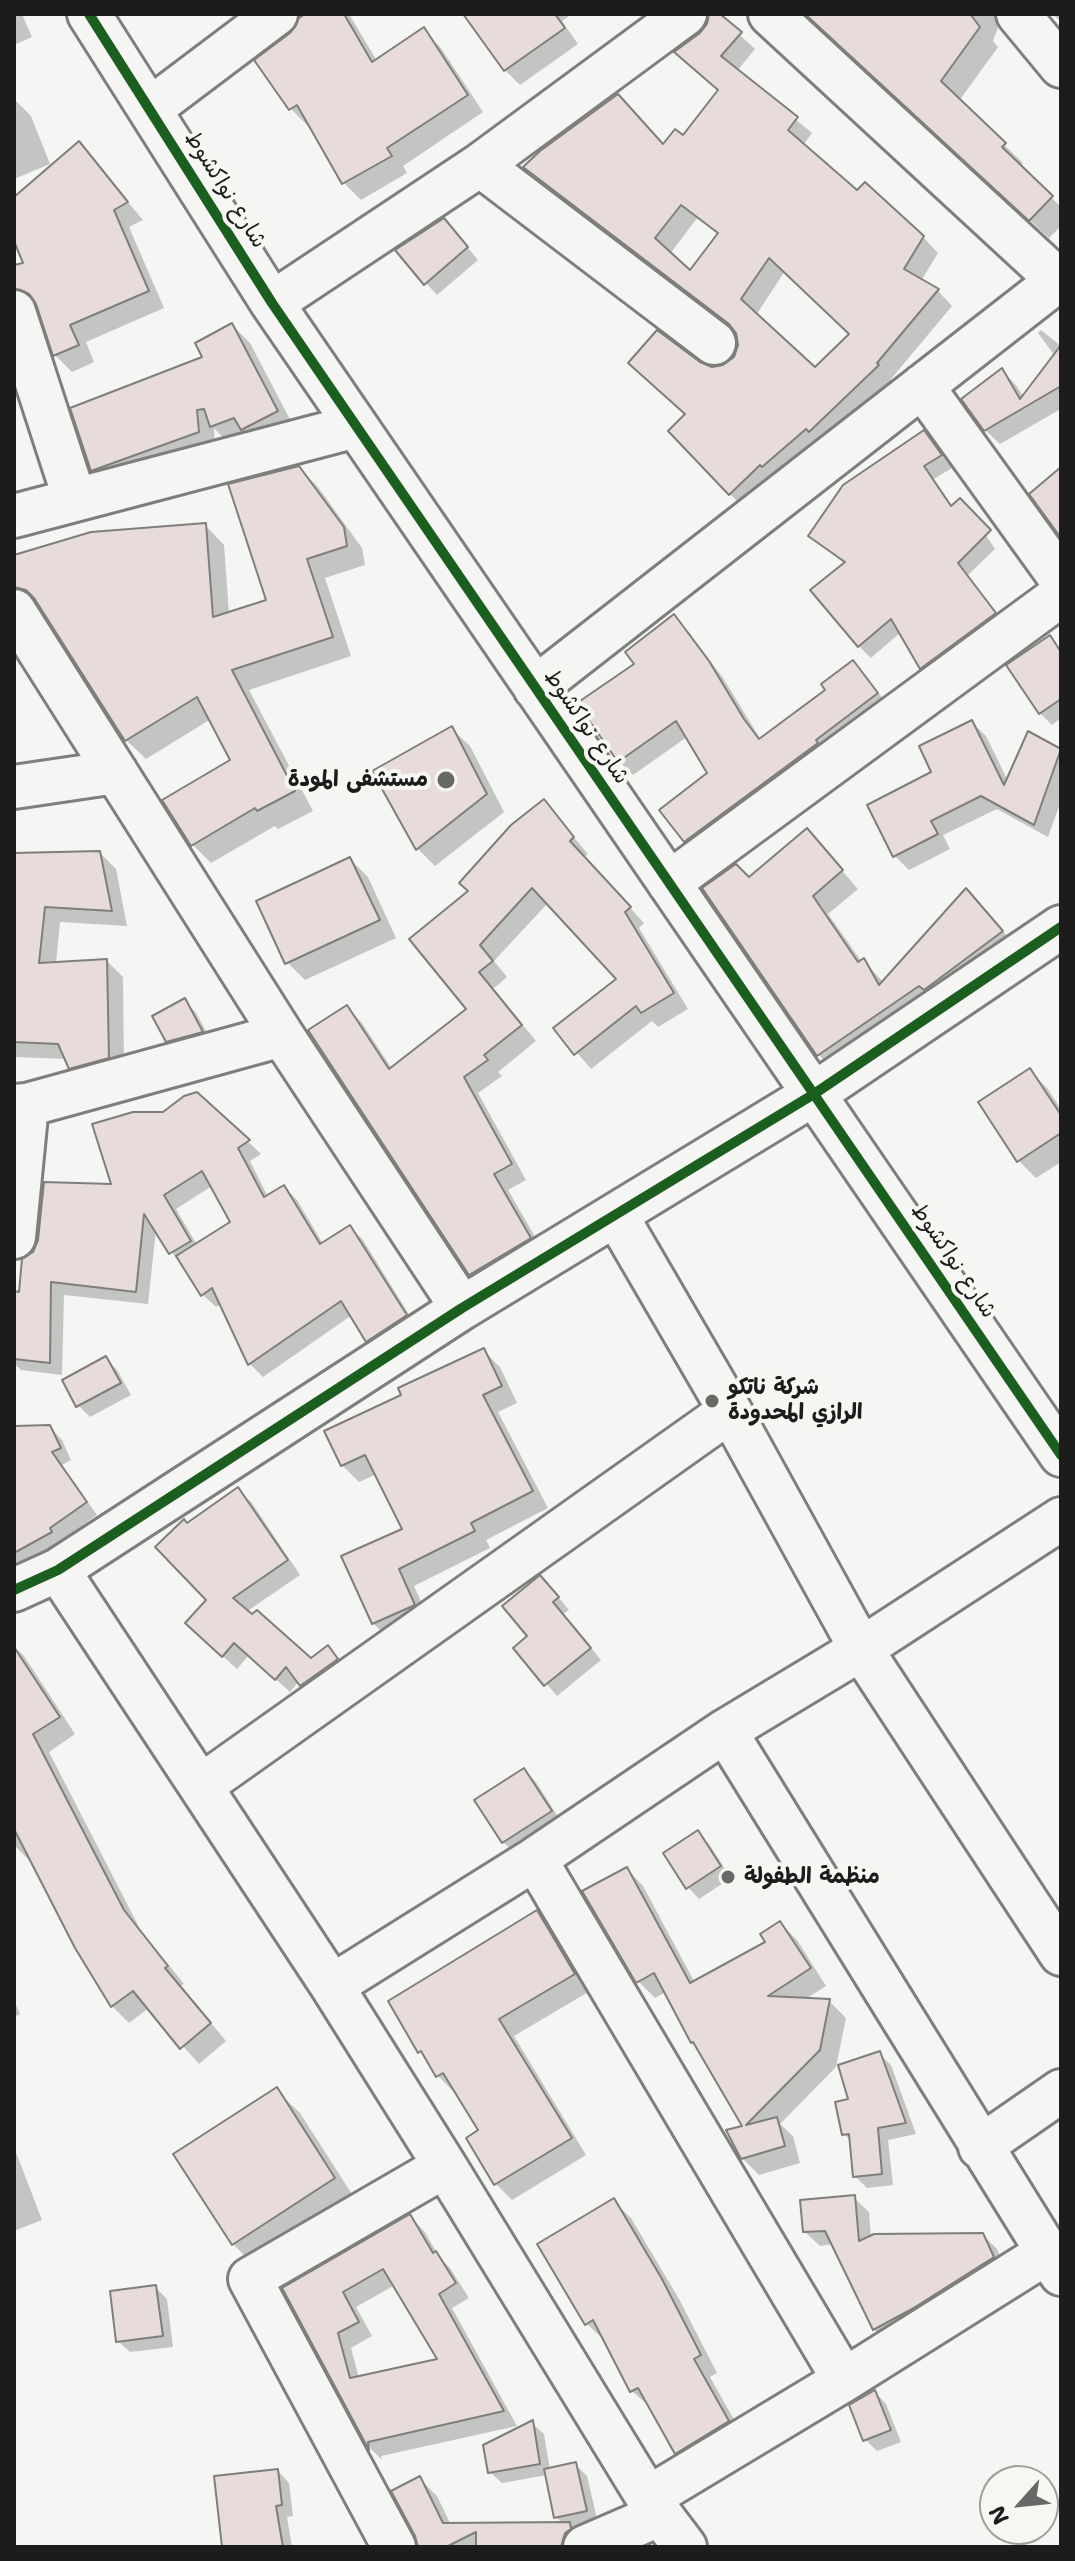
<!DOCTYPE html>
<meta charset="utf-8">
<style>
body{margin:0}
#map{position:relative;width:1075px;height:2561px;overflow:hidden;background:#f5f5f3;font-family:"Shantell Sans",sans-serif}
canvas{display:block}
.frame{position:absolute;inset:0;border:16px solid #1c1c1c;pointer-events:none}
.north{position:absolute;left:979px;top:2465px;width:80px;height:80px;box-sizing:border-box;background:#f6f6f2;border:2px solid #9f9f9c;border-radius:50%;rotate:243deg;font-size:22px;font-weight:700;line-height:32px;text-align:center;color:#1c1c1c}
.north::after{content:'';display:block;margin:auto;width:28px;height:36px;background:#686867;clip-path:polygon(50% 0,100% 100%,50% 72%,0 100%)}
</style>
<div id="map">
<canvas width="1075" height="2561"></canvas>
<div class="frame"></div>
<div class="north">N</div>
</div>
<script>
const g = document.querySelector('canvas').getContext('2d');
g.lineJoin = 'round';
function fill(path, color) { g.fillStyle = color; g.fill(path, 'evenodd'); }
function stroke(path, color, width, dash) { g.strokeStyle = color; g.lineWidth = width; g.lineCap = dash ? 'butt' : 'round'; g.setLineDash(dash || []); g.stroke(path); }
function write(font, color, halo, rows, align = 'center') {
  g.font = font + ' "Shantell Sans","Playpen Sans Arabic",sans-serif'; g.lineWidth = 8; g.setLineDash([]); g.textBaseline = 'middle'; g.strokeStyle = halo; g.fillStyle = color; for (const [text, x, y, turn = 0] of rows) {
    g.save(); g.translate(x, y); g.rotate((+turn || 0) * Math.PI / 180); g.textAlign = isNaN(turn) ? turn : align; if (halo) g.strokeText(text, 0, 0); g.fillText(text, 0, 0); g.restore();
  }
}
fill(new Path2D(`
 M14,14h8l10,23 -18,8z
 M308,14h41l28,47 47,-30 17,17 42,64 -80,54 4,7 -46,27 -17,-17 -34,-59 -2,2 -17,-17 2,-75z
 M466,14h106l-10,7 16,23 -58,41 -15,-15z
 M711,14h6l38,35 -18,22 75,62 -8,11 54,49 65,44 15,16 -17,28 17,10 14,15 -61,73 1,2 -67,64 -80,64 -15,-15 -43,-79 12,-51 13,5 11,-2 12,-9 5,-13 -2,-13 -198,-150 -14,-15 138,-21 19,-8 37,-47 -19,-56 7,-10zM697,218l22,17 -29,37 -20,-18zM785,271l66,63 -36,35 -59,-54z
 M806,14h197l-10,27 5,6 -39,54 64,62 -3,4 41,40v19l-12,12z
 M1052,14h9v8z
 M14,99l17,17 19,48 -36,15z
 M79,144l64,76 -14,7 35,81 -78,34 8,20 -22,10 -17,-17 -15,-48 -6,-2 -18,-17 -2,-21 11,-3 -11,-28v-37z
 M455,232l23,28 -41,35 -11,-12z
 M232,325l18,18 45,86 -66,15 -15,-16 1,21 -105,39 -17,-18 112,-112z
 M1041,330l20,16v66l-2,-2 -59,34 -15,-14 17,-59 14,14 8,13 31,-42 -17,-23z
 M924,432l28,36 -18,11 19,28 18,5 24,37 -27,26 38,51 -73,53 -12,-11 -20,-36 -30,26 -12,-12 -46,-56 32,-26 -35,-28z
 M299,468l19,19 44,61 3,17 -40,13 26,78 -102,34 64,121 -35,18 -3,-3 -64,37 -19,-19 41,-83 -22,-42 -65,40 -20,-19 -83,-132 -9,-3 -20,4v-52l191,-32 19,20 5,69 40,-13z
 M674,617l14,14 35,47 38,62 67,-50 25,-27 38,45 -191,146 -14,-13 23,-68 -22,-36 -54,38 -14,-14 18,-97z
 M1050,638l11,11v69l-9,7 -12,-12z
 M971,722l15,14 22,45 53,-29v49l-13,36 -51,-28 -54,26 7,14 -41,21 -14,-14 39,-83z
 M452,729l18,17 34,66 -69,54 -17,-17z
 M544,802l44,52 -4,3 60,66 -5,5 49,81 -30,18 -6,-6 -61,48 -35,-41 62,-49 -70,-76 -54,58 13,16 -14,12 43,52 -38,31 4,4 -24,17 48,87 -18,10 37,64 -59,36 -15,-16 -161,-243 37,-24 15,16 30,46 77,-59 1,-118z
 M807,830l51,59 -30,25 34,48 2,-1 20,22 99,-75 35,41 -183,122 -17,-17 -69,-175z
 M100,853l16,16 11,57 -67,-4 -4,42 51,-3 16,16 1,96 -37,11 -17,-16 -3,-9 -53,-2v-202z
 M350,859l18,18 28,61 -91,42 -18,-18z
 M185,1001l11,12 17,31 -33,8 -12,-11z
 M1029,1070l18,18 14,21v53l-25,16 -17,-17z
 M197,1094l64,60 -11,7 18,36 16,-10 13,13 26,44 27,-17 13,13 55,89 -37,24 -13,-13 -16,-25 -89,62 -13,-13 -28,-60 -6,3 -14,-13 -46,-64 -8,74 -84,-9 -2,80 -41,-5 -7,-7v-70l7,2 92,-109 50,-72zM212,1186l20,37 -35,22 -21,-36z
 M483,1350l17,17 17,36 -19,9 50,96 -62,32 4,8 -76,38 16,36 -40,18 -17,-17 31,-93 -27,-56 -18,8 -17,-17 61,-70z
 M106,1358l11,12 14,25 -41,22 -12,-12z
 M50,1427l12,13 9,20 -9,5 35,50 -37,26 2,3 -45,25 -3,-2v-139z
 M238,1490l14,13 48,72 -54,37 65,48 17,-12 14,13 -26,38 -17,-18 -9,11 -41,-37 -12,14 -35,-32 6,-37 -21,-75z
 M552,1589l17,21 -6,4 38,46 -44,36 -41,-48 14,-12z
 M14,1646l10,10 51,78 -26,18 91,177 44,55 -4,2 46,55 -27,23 -50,-56 -20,15 -17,-17 -80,-147 -3,1 -15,-15z
 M524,1770l12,12 26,41 -47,30 -12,-11z
 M698,1832l11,12 22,34 -32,21 -11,-12z
 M627,1869l16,17 52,97 73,-40 12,-20 17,17 29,46 -22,14 25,1 17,17 -10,49 -56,57 13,12 7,27 -41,12 -17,-17 4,-31 -80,-135 -11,6 -17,-17z
 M537,1912l16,17 37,62 -76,45 72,119 -74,45 -16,-16 -15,-54 -25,-40 -2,2 -17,-17 -17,-24z
 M14,2000l6,14 -6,3z
 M879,2054l12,11 25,69 -28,6 5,45 -26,3 -12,-12 -3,-34 -8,-8 7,-34z
 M276,2090l24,23 57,89 -101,65 -23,-23z
 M14,2147l28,73 -28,11z
 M854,2198l15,14 2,25 112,-2 14,14 10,23 -119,71 -14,-14 -40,-85 -14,2 -15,-14z
 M613,2201l18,17 48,81 38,74 -7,4 35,62 -51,31 -18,-17 -25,-45 -19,-17 -27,-50 -18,-17z
 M410,2216l14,15 16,27 10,10 19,30 -17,10 65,118 -136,30 1,4 -11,-11 -86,-160zM395,2285l45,75 -81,18 -8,-30 21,-12 -16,-29z
 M155,2287l12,12 6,48 -43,5 -12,-11z
 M875,2392l11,12 15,38 -24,9 -12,-12z
 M532,2423l12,11 6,36 26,-5 11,11 11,47 -25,5 13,13v6h-166v-68l17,17 14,29 112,-1 -7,-7 -9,-42 -45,8 -12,-11z
 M278,2471l11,12 4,33 -6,1 5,30h-68z`), '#0003');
const building = new Path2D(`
 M305,14h39l28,48 52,-35 44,68 -81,53 5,8 -50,28 -45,-79 -8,5 -35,-50 36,-27 9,-15z
 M463,14h92l10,14 -61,43z
 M709,14h11l22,18 -21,24 77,61 -10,13 69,60 8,-8 59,54 -20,33 35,20 -62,74 2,2 -70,67 -3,-3 -44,38 -2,-2 -31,30 -61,-64 17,-17 -57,-51 29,-33 43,32 12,5 11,-2 11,-8 4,-12 -2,-12 -7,-9 -206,-157 17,-16 78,-57 45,50 12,-15 8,6 35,-45 -44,-38 26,-19 7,-9zM681,205l37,28 -28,37 -35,-32zM769,258l80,76 -34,33 -74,-68z
 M805,14h165l10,13 -39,54 65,62 -4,4 51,49 -24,25z
 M79,141l49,61 -14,8 35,81 -79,34 9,20 -26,11 -17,-52 -7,-10 -15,-5v-24l9,-2 -9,-22v-44z
 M444,218l24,29 -44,38 -29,-35z
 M232,323l46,88 -37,19 -7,-12 -24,9 -6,-18 -7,1 2,22 -108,39 -21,-63 132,-51 -7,-14z
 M1061,345v41l-77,45 -23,-32 41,-31 18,31z
 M924,430l18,25 -18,11 27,40 9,-8 31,32 -33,33 38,50 -76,56 -29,-50 -33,28 -48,-57 35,-28 -37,-26 35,-51z
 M299,466l45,61 3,19 -40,13 26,78 -101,33 63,121 -38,20 -2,-3 -64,38 -29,-46 68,-40 -33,-63 -72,44 -91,-143 -8,-8 -12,-3v-32l77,-23 115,-9 7,94 53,-17 -38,-116z
 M1061,467v71l-32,-44z
 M674,614l35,47 35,58 15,20 66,-49 -4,-6 32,-24 25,33 -62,47 2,3 -134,99 -25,-32 48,-37 -31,-52 -58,41 -41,-59 57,-39 -9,-12z
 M1050,635l11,17v47l-22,15 -33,-49z
 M972,720l32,65 24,-54 33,18 -27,76 -53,-29 -50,25 7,13 -45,23 -26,-52 64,-33 -12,-26z
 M452,726l35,68 -71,56 -44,-79z
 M544,799l30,38 -4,4 61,66 -6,5 49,81 -33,20 -5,-7 -62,49 -21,-27 63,-49 -84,-91 -52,57 13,16 -14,11 43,53 -38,30 4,5 -24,17 48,87 -18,10 37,64 -62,37 -161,-245 39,-25 42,64 77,-60 -57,-70 59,-48 -9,-8 52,-58z
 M807,828l36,42 -30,26 45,66 6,-4 15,27 87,-97 37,43 -79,59 -5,-4 -102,70 -115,-168 34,-24 13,13z
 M100,851l12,60 -67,-4 -6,56 68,-4 2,99 -40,11 -11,-25 -44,-2v-189z
 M350,857l30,63 -95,44 -29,-63z
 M185,998l18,34 -37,10 -14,-26z
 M1030,1068l31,47v18l-44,29 -39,-60z
 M197,1092l53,48 -12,8 26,49 20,-12 36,59 30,-19 57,90 -41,27 -25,-41 -93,64 -36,-77 -11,8 -25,-40 54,-34 -28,-51 -38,24 27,46 -22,13 -25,-40 -8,78 -85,-10 -1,81 -36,-4v-68l5,1 3,-33 11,-7 5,-12 6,-58 67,2 -19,-60 41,-12h30l21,-16z
 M484,1348l18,38 -19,9 50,96 -62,32 4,8 -76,38 16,36 -43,19 -31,-68 61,-27 -37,-74 -24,11 -17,-35 77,-36 -3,-7z
 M106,1356l15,27 -45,24 -14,-27z
 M50,1425l11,23 -9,4 35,50 -37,26 2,4 -38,21v-127z
 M238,1487l50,73 -55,38 19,16 5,-4 54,48 17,-13 10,14 -38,27 -14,-19 -11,13 -41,-37 -12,14 -37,-34 21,-23 -51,-53 29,-28 3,4z
 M540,1575l19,22 -6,5 38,46 -47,38 -31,-38 14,-12 -25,-30z
 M14,1647l46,70 -27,17 91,176 44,56 -3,2 46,55 -31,26 -47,-58 -22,16 -36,-59 -61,-119z
 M524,1768l28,43 -50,32 -28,-43z
 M698,1830l23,36 -35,23 -23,-36z
 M627,1867l63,116 75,-41 -5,-8 20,-13 31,47 -43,28 62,3 -10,51 -74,75 31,-8 8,29 -44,13 -15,-29 16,-4 -49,-84 -2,1 -37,-70 -18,10 -54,-92z
 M537,1910l38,64 -76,45 73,119 -78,47 -28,-47 12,-8 -35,-57 -7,4 -15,-26 -3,2 -30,-52z
 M880,2051l26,72 -28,5 4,46 -29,3 -4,-43 -7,1 -7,-33 13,-3 -10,-34z
 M277,2087l58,91 -103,67 -59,-91z
 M855,2195l4,46 15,-7 109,-1 11,24 -82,52 -39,21 -48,-99 -22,1 -3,-32z
 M614,2198l48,81 39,76 -7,4 35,62 -54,33 -37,-66 -8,4 -37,-72 -8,5 -48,-81z
 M410,2214l23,39 3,-2 20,32 -17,11 65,117 -136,31 1,8 -87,-162zM383,2269l54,90 -87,19 -12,-45 21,-11 -16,-30z
 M156,2285l7,51 -47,6 -6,-51z
 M875,2390l16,40 -28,11 -14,-36z
 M533,2420l7,44 -52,9 -5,-28z
 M576,2462l11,49 -33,7 -10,-49z
 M278,2469l4,36 -6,1 7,41h-61l-8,-71z
 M420,2476l23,47 127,-1 1,7 -6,4 -4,14h-85v-15l-30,15h-28l-3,-11 -24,-45z`);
fill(building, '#e7dcda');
stroke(building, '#7e7e7d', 2);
const minor = new Path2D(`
 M89,14l183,289 789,1152
 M770,14l288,266
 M1018,14l43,52
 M150,109l126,-95
 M480,165l234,178
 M272,303l208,-138 205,-151
 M14,312l61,188
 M922,386l139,193
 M14,516l342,-90
 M14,611l268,424 180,273
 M535,688l526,-410
 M14,787l102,-15
 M669,883l392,-288
 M14,1106l13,-1 255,-70
 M616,1215l114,196 131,238 200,305
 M14,1237l13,-132
 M58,1570l274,416 113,180 203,332 37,49
 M14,1590l44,-20 404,-262 352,-214 247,-167
 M725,1731l336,543
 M201,1786l529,-375
 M535,1859l309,521
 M332,1986l203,-127 190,-128 136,-82 200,-130
 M980,2147l81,-56
 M648,2498l196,-118 204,-128
 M394,2547l-144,-268 195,-113
 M585,2547l74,-32`);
stroke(minor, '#7e7e7d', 48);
stroke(minor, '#f5f5f3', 42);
stroke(new Path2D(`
 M89,14l183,289 789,1152
 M14,1590l44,-20 404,-262 352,-214 247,-167`), '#1b5e20', 10);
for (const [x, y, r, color] of [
 [446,780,10,"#686867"],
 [712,1401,8,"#686867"],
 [728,1877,8,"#686867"]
]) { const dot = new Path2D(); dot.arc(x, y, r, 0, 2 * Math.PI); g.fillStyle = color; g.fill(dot); stroke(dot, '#f6f6f2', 3); }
write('22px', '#1c1c1c', '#f6f6f2', [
 ["شارع نواكشوط",225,190,58],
 ["شارع نواكشوط",586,727,56],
 ["شارع نواكشوط",953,1261,56]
]);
write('bold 22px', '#1c1c1c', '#f6f6f2', [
 ["مستشفى المودة",428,780,"right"],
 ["شركة ناتكو",728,1388],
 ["الرازي المحدودة",728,1413],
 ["منظمة الطفولة",744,1877]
], 'left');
</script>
